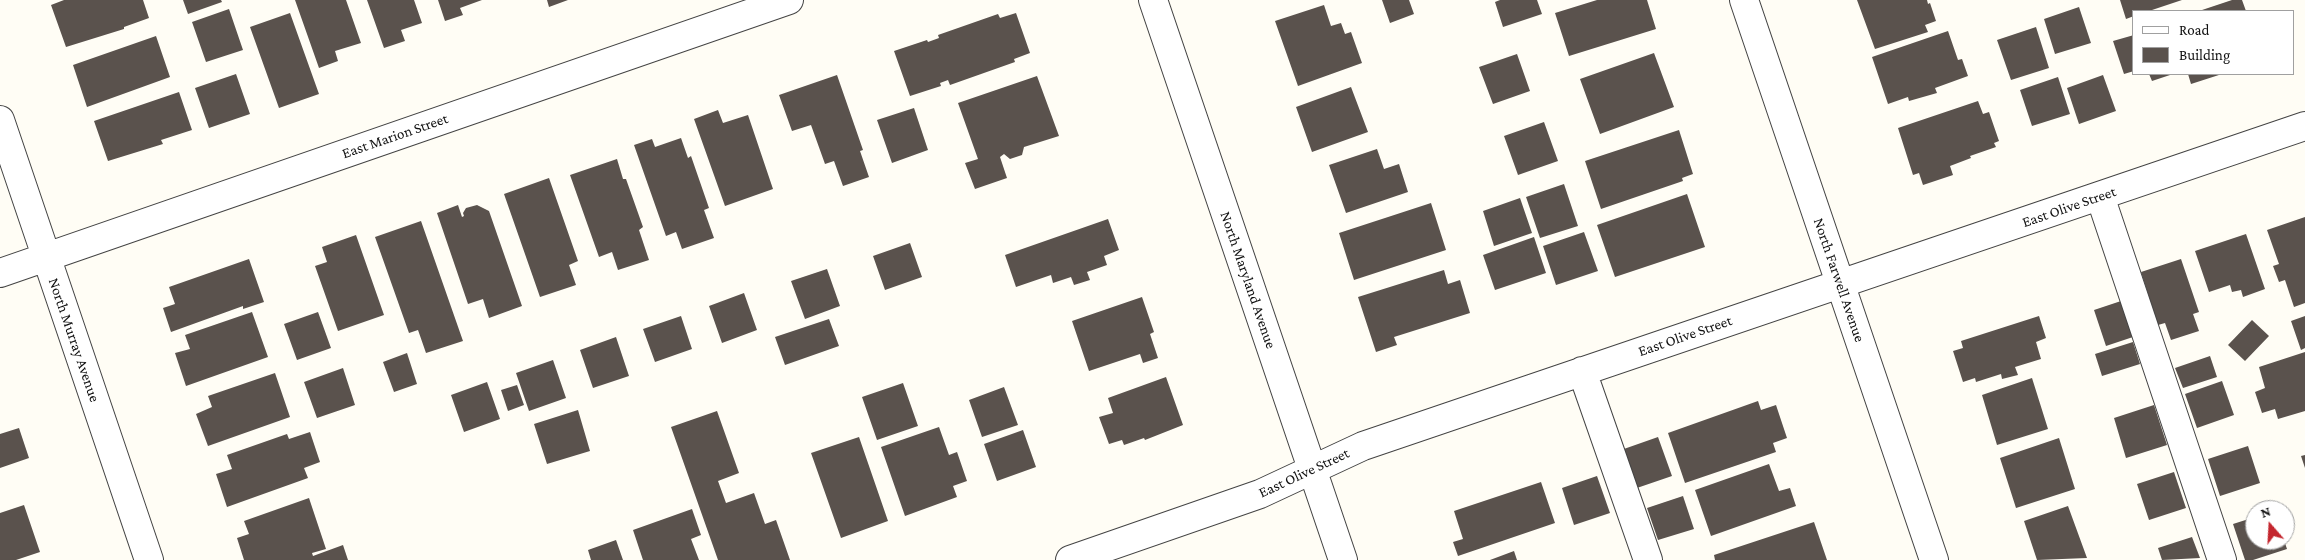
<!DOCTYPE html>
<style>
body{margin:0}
#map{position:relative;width:2305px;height:560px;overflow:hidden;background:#fffdf5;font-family:"Crimson Pro",serif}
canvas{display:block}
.legend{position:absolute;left:2132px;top:10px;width:162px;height:65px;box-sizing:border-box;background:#fff;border:1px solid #a0a0a0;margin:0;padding:6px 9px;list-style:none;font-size:15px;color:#111}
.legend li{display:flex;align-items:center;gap:10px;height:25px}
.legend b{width:25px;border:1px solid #a0a0a0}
.north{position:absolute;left:2245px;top:500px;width:50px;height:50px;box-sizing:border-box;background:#fff;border:1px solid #a0a0a0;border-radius:50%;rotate:341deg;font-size:14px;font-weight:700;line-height:20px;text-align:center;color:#111}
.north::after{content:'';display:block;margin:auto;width:18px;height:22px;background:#c4262e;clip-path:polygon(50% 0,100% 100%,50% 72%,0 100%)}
</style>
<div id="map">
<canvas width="2305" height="560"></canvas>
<ul class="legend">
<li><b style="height:6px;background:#fff"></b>Road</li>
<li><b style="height:14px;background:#5a524d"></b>Building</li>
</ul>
<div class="north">N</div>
</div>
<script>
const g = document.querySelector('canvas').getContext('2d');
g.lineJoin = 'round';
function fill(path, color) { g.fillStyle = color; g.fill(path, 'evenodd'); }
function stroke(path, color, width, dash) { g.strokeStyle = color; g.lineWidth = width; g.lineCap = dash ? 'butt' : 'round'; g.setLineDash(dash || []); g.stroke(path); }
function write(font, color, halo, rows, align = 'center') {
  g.font = font + ' "Crimson Pro",serif'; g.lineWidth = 5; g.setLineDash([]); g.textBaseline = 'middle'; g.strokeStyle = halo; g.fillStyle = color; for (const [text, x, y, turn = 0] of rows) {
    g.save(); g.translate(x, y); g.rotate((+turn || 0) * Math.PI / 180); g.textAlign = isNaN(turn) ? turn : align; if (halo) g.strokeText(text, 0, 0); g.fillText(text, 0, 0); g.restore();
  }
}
fill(new Path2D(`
 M64,0h79l6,18 -25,9v2l-58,18 -15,-42z
 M183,0h38l1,2 -34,12z
 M295,0h51l15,43 -26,8 3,10 -19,7z
 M367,0h47l8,23 -21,7 4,11 -21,7z
 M438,0h44l-22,8 3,7 -18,6z
 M547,0h21l-19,7z
 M1382,0h27l5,14 -24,9z
 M1500,0h37l5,14 -39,13 -8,-25z
 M1597,0h50l9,29 -87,27 -14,-43z
 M1857,0h70l1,4 2,-1 6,18 -11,4 3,7 -53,17z
 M2120,0h62l-33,11h-15v5l-8,3z
 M2232,0h10l4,11h-47z
 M1324,5l7,21 10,-3 4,11 6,-2 11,31 -64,23 -23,-65z
 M2079,7l12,36 -36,11 -11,-35z
 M229,9l14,41 -37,12 -14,-40z
 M290,13l29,81 -40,14 -29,-81z
 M1016,13l14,40 -16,6 1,3 -65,23 -2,-5 -8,3 1,3 -31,10 -16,-45 33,-11 1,2 11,-4 -1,-3 60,-21 2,4z
 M2036,27l13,41 -38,12 -14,-40z
 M1948,31l10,29 4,-1 6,17 -33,12 2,5 -28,8 -1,-4 -20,7 -16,-47z
 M2134,35v36l-10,3 -11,-33z
 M156,36l14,41 -83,30 -14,-42z
 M1654,53l20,54 -74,27 -20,-55z
 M1517,54l13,37 -37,13 -14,-37z
 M236,74l14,40 -41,14 -14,-40z
 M2149,74h24l-21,7z
 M2188,74h34l-31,10z
 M837,75l26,75 -3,1 9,26 -26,9 -9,-25 -9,3 -14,-39 -19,6 -13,-36z
 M2103,75l13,36 -37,13 -12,-36z
 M1037,76l22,60 -35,11 -2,8 -12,4 -6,-5 -4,3 7,21 -32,11 -10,-26 13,-4 -20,-56z
 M2058,77l12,37 -38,12 -12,-36z
 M1351,87l17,45 -56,20 -16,-45z
 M179,92l13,38 -31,10 2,4 -55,17 -14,-40z
 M1978,101l5,13 6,-2 10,29 -5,2 2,4 -26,9 1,2 -21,8 3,9 -30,10 -4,-12 -6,2 -15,-47z
 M914,108l14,42 -36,13 -15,-43z
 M718,110l5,13 25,-8 25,74 -48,17 -31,-87z
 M1544,122l14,39 -40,14 -14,-39z
 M1679,130l14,44 -11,4 1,3 -82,28 -16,-48z
 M681,138l7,20 3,-2 18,52 -5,2 10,28 -32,11 -6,-17 -10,4 -32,-91 18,-6 3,8z
 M1377,149l7,20 15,-5 9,28 -62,21 -17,-48z
 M617,159l6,20h3l17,48 -4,3 10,30 -31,10 -6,-18 -13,5 -29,-82z
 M549,178l29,83 -9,4 7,20 -36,12 -36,-103z
 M1564,184l14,42 -38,12 -14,-41z
 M1687,194l18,53 -90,30 -18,-52z
 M1520,198l12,35 -38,13 -11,-35z
 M1431,203l15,47 -92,30 -15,-47z
 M458,205l4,12 2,-1 -1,-3 3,-5 11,-3 12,6 33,95 -33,12 -6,-19 -15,5 -31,-91z
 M2305,217v86l-11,4 -9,-27 -6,2 -6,-16 6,-2 -12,-34z
 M1108,219l11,31 -15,6 3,9 -20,7 3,8 -16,5 -3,-8 -18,6 -2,-8 -35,12 -11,-32z
 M421,221l42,120 -37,12 -8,-23 -9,3 -34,-96z
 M1584,232l14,39 -42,14 -13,-39z
 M2246,234l19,55 -22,8 -2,-7 -9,2 -2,-7 -21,7 -14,-41z
 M356,235l28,80 -46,16 -23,-65 12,-4 -5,-15z
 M1534,237l12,36 -51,17 -12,-35z
 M910,243l12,34 -37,13 -12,-34z
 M249,259l15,43 -21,7v-3l-72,26 -8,-24 12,-4 -6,-17z
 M2181,259l18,53 -6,2 6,17 -28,9 -6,-17 -7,2 -17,-53z
 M827,269l13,37 -35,13 -14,-38z
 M1444,270l4,14 12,-4 10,33 -76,24 3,8 -21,7 -18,-55z
 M744,293l13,37 -35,13 -13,-37z
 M1142,297l12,35 -4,2 8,24 -15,5 -3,-9 -51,17 -17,-50z
 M2121,301l12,36 -27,9 -12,-36z
 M252,312l16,45 -82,29 -11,-33 15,-4 -5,-14z
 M318,312l13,36 -34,12 -13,-36z
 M681,316l11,33 -37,13 -12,-33z
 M2039,316l7,22 -10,4 5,17 -26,8 3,8 -16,4 -1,-5 -25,8 -1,-4 -12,4 -10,-31 10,-3 -2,-7z
 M2305,316v32l-4,2 -10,-29z
 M829,319l10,27 -54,19 -10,-28z
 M2252,320l17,16 -24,25 -17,-16z
 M616,337l13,39 -36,12 -13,-38z
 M2133,342l7,22 -38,12 -7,-22z
 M2305,352v59l-27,8 -3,-10 -13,4 -7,-21 10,-4 -6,-21z
 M407,353l10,31 -23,8 -11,-30z
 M2210,356l7,21 -34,11 -8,-20z
 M553,360l13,38 -37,13 -13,-38z
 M343,368l12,37 -38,13 -13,-36z
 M275,373l15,44 -82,29 -12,-32 16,-7 -4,-11z
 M1166,377l17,48 -38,15 -1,-2 -20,7 -2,-5 -13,4 -10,-27 14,-4 -5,-15z
 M2032,378l16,51 -51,16 -15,-50z
 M2222,381l12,34 -37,13 -12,-34z
 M487,382l13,37 -36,13 -13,-37z
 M903,383l15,43 -41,14 -15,-43z
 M517,385l7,20 -16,6 -7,-21z
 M1004,387l14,38 -36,12 -13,-37z
 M1758,401l3,9 15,-5 11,33 -14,5 3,9 -91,31 -17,-50z
 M2154,405l13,40 -41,13 -12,-40z
 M578,410l12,41 -43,13 -13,-40z
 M717,411l22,62 -21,8 8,22 28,-10 11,31 11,-4 14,40h-72l-47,-133z
 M939,427l10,28 8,-3 10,29 -14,5 4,11 -52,19 -24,-69z
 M19,428l10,30 -29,10v-34z
 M1023,430l13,37 -39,14 -13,-37z
 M310,432l10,30 -16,6 4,10 -81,29 -11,-33 16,-5 -5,-14 60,-21 2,5z
 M859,437l29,84 -47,17 -30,-85z
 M1658,437l14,39 -38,13 -13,-39z
 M2059,438l16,51 -59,19 -16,-50z
 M2248,446l12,37 -40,13 -12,-37z
 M2305,455v13l-4,-12z
 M1769,464l10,27 11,-3 6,18 -85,30 -16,-46z
 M2174,472l12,36 -37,12 -12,-36z
 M1597,476l13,37 -36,12 -12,-37z
 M1541,482l14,41 -97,33 -5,-14 10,-3 -9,-28z
 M1683,496l11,33 -36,11 -11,-32z
 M309,498l17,51 -14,4 1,3 30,-11 5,15h-104l-7,-22 12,-4 -5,-13z
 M24,505l16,47 -24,8h-16v-47z
 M2068,506l19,52 -50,2 -13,-39z
 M692,509l9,26 -10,4 8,21h-56l-10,-30z
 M2255,517v23h29l3,9 -34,11h-8l-12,-36z
 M1814,522l13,38h-112l-1,-5z
 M2192,537l8,21 -38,2 -4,-12z
 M616,540l7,20h-32l-3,-10z
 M1514,551l3,9h-27z`), '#5a524d');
const minor = new Path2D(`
 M1153,0l190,560
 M1744,0l190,560
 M0,120l149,440
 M2100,196l122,364
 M0,273l789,-273
 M1582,371l66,189
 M1070,560l190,-66 103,-48 942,-320`);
stroke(minor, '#444', 30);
stroke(minor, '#fff', 28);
write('15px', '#111', '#fff', [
 ["East Marion Street",395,136,-19],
 ["East Olive Street",2069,207,-19],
 ["North Maryland Avenue",1248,280,71],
 ["North Farwell Avenue",1839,280,71],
 ["East Olive Street",1685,336,-19],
 ["North Murray Avenue",74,340,71],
 ["East Olive Street",1304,473,-25]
]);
</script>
